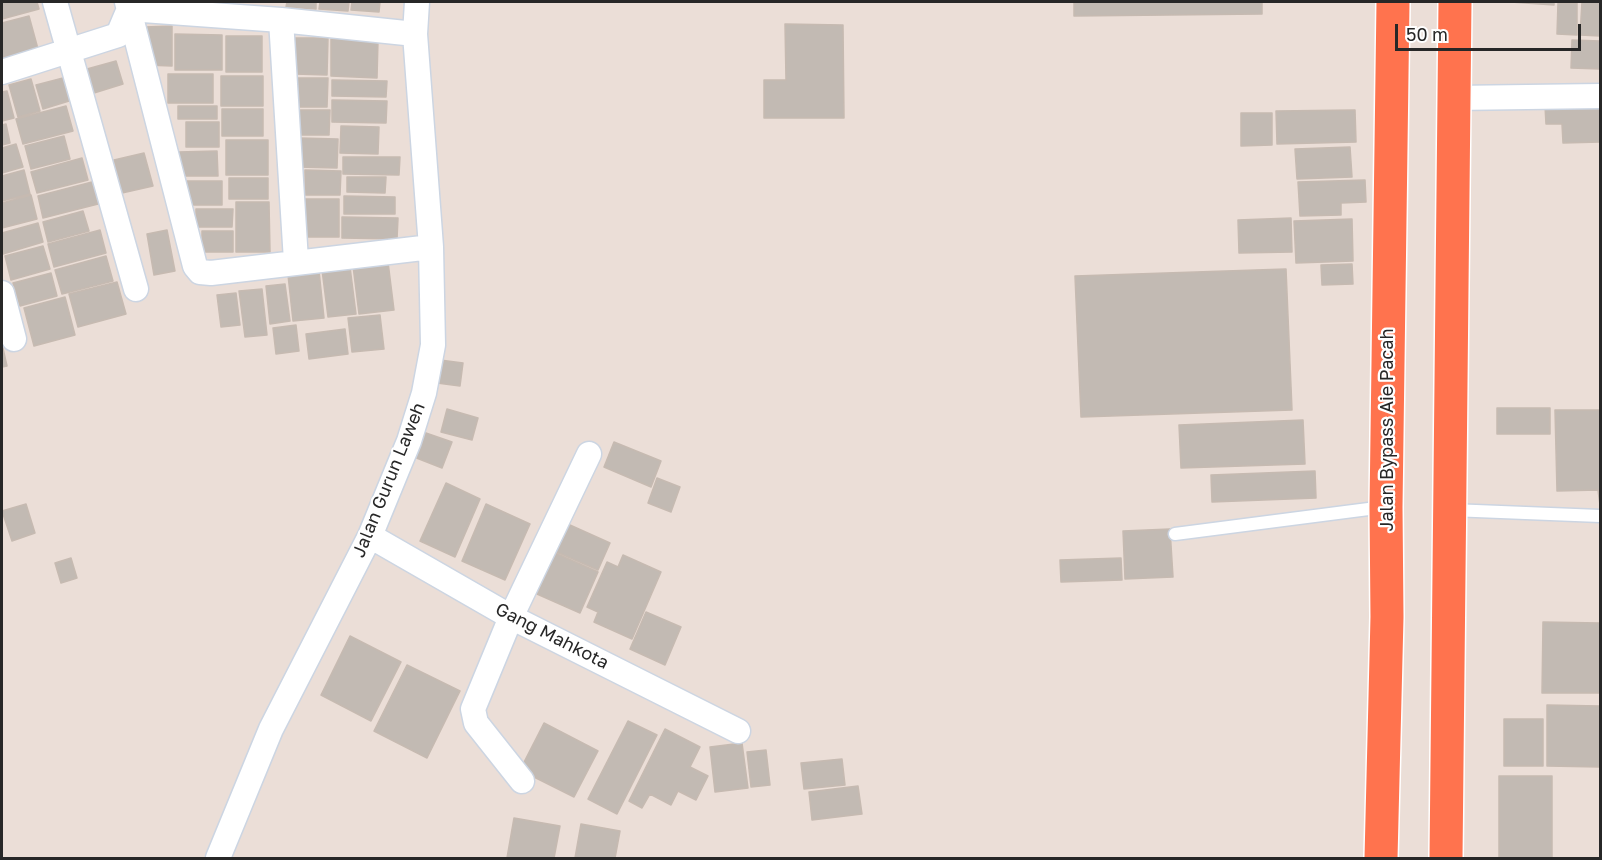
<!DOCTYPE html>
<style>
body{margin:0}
#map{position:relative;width:1602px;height:860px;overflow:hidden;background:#ebded7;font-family:"Golos Text",sans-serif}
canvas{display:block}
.frame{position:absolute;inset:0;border:3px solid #272727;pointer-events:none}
.scale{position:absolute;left:1395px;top:24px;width:186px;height:27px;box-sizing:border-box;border:3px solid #272727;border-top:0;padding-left:8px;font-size:18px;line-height:21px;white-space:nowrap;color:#272727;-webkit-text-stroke:4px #fff;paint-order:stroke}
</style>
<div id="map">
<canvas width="1602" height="860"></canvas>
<div class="frame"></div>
<div class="scale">50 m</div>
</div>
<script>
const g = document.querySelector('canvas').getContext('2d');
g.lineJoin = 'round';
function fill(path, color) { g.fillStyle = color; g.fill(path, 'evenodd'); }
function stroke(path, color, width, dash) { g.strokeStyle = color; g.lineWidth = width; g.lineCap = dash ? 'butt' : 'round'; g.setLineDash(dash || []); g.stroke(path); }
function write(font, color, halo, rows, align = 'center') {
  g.font = font + ' "Golos Text",sans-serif'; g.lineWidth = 4.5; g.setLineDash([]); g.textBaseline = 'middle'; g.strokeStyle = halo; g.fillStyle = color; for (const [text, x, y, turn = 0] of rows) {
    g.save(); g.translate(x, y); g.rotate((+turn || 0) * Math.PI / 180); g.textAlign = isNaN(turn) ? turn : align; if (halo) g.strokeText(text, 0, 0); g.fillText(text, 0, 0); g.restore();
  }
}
const building = new Path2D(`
 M2,2h35l2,7 -37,10z
 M287,2h29v7l-30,-2z
 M320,2h29l-1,9 -29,-2z
 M352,2h28l-1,10 -28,-2z
 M1074,2h188v12l-188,2z
 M1511,2h43v3z
 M1582,2h18v34l-20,-1z
 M1558,3h19v32l-20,-1z
 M29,16l9,33 -36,9v-35z
 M785,24l58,1 1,93h-80v-38h22z
 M172,26v40l-26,-1 -1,-38z
 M175,34l47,1v35h-47z
 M226,36h36v36h-36z
 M295,38h33l-1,37 -32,-1z
 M331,39l47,1 -1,38 -46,-2z
 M1572,40l28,1v28l-29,-1z
 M116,61l7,23 -29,9 -7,-24z
 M168,74h45v29h-45z
 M221,76h42v30h-42z
 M63,78l6,23 -26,8 -7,-24z
 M294,78h34l-1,29h-33z
 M31,79l9,32 -22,6 -9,-32z
 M332,80l55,1 -1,16 -54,-1z
 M7,91l7,27 -12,3v-29z
 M332,100l55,1 -1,22 -54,-1z
 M1600,104v38l-37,1 -1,-19h-16l-1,-18z
 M66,106l7,25 -50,13 -7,-25z
 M178,106h39v13h-39z
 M222,109h41v27h-41z
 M297,110h33l-1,25h-32z
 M1355,110l1,32 -79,2 -1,-33z
 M1241,113h31v32l-31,1z
 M186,122h33v25h-33z
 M6,124l4,19 -8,2v-20z
 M341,126l38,1 -1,27 -38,-1z
 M64,136l6,23 -39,10 -6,-23z
 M299,138l39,1 -1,29 -39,-1z
 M226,140h42v35h-42z
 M16,144l7,23 -21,6v-25z
 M1350,147l2,30 -55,2 -2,-30z
 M217,151l1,25h-40v-24z
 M144,153l9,33 -31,7 -8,-33z
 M343,157h57l-1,18 -56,-1z
 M82,158l6,22 -51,13 -6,-21z
 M24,170l6,24 -28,7v-25z
 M305,170l36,1 -1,24h-35z
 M347,177h39l-1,16 -38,-1z
 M229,178h39v21h-39z
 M1365,180l1,22 -25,1v12l-41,1 -2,-34z
 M187,181h35v24h-35z
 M92,182l6,22 -55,14 -5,-22z
 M31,195l6,24 -35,9v-25z
 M344,196l51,1v17h-51z
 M304,199h35v38h-36z
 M236,202h33l1,50h-34z
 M196,209h37l-1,18h-36z
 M83,211l6,20 -41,11 -5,-20z
 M342,217l56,1 -1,21 -55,-1z
 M1291,218l1,34 -53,1 -1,-33z
 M1352,219l1,42 -57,2 -2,-42z
 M38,223l5,19 -40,12 -1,-21z
 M100,230l6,23 -52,14 -6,-23z
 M167,230l8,41 -21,4 -7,-41z
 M202,231h31v21h-31z
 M43,246l7,23 -39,11 -6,-24z
 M106,256l7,25 -51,13 -7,-24z
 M388,262l6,48 -35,4 -6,-48z
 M1352,264l1,20 -31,1 -1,-20z
 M350,267l6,47 -28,3 -6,-47z
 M1286,269l6,141 -211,7 -6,-141z
 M319,271l5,47 -31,3 -5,-46z
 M51,273l6,23 -37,10 -7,-23z
 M117,282l9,32 -48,13 -9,-33z
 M285,284l5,37 -20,3 -4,-38z
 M262,289l5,46 -22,2 -6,-46z
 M236,293l4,32 -19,2 -4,-32z
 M65,297l10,38 -41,11 -10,-38z
 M380,315l4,34 -32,3 -4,-34z
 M296,325l3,26 -23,3 -3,-26z
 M345,329l3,25 -39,5 -3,-25z
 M2,344l5,22 -5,1z
 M440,360l23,3 -3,23 -23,-3z
 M1497,408h53v26h-53z
 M447,409l31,9 -6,22 -31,-8z
 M1555,410h45v95l-2,-15 -41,1z
 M1303,420l2,44 -124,4 -2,-43z
 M423,432l29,10 -10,26 -28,-11z
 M614,442l47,19 -10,26 -47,-20z
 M1315,471l1,27 -104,4 -1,-27z
 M657,478l23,9 -9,25 -23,-9z
 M446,483l34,16 -25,58 -35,-16z
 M26,504l9,29 -23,8 -10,-30z
 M486,504l44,20 -25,56 -43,-19z
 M561,521l49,22 -12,27 -48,-21z
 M1170,529l3,48 -48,2 -2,-48z
 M555,553l43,19 -18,41 -43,-19z
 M623,555l38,17 -29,67 -38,-17 4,-10 -11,-5 20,-45 11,5z
 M71,558l6,20 -16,5 -6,-20z
 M1121,558l1,22 -61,2 -1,-22z
 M646,612l35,15 -16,38 -35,-16z
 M1543,622l57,1v70h-58z
 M350,636l51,26 -30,59 -50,-26z
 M407,665l53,26 -33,67 -53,-27z
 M1547,705l53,1v61l-53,-1z
 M1504,719h39v47h-39z
 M628,721l29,14 -40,79 -29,-15z
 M544,723l54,28 -24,46 -54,-27z
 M665,729l35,18 -10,20 18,9 -12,24 -18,-9 -7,14 -21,-11 -8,14 -13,-7z
 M742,743l6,45 -33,4 -5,-45z
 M766,750l4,35 -19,2 -4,-35z
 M842,759l3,26 -41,4 -3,-26z
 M1499,776h53v82h-53z
 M858,786l4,28 -50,6 -3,-28z
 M514,818l46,8 -6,32h-47z
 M581,824l39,7 -5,27h-40z`);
fill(building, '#c2bab3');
stroke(building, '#c6bab1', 1.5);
const lane = new Path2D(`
 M1451,510l149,6
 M1175,534l209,-27`);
const street = new Path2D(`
 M55,2l81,287
 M127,2l68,264 5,6 11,1 220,-26
 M281,20l15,241
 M2,72l116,-37 11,-26 152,11 134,14
 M1454,98l146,-2
 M2,293l12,46
 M370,536l141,81 227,114
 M522,781l-46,-58 -3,-14 38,-92 78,-163
 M218,858l53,-129 99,-193 39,-95 15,-48 9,-48 -2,-98 -16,-213 2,-32`);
const highway = new Path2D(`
 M1381,858l6,-241 -1,-110 7,-505
 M1446,858l9,-856`);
stroke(lane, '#ccd5e2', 15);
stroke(street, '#ccd5e2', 27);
stroke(highway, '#fff', 36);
stroke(lane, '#fff', 12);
stroke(street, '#fff', 24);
stroke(highway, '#ff734e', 33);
write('18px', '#272727', '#fff', [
 ["Jalan Bypass Aie Pacah",1387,430,-90],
 ["Jalan Gurun Laweh",389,480,-68],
 ["Gang Mahkota",552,636,27]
]);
</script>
